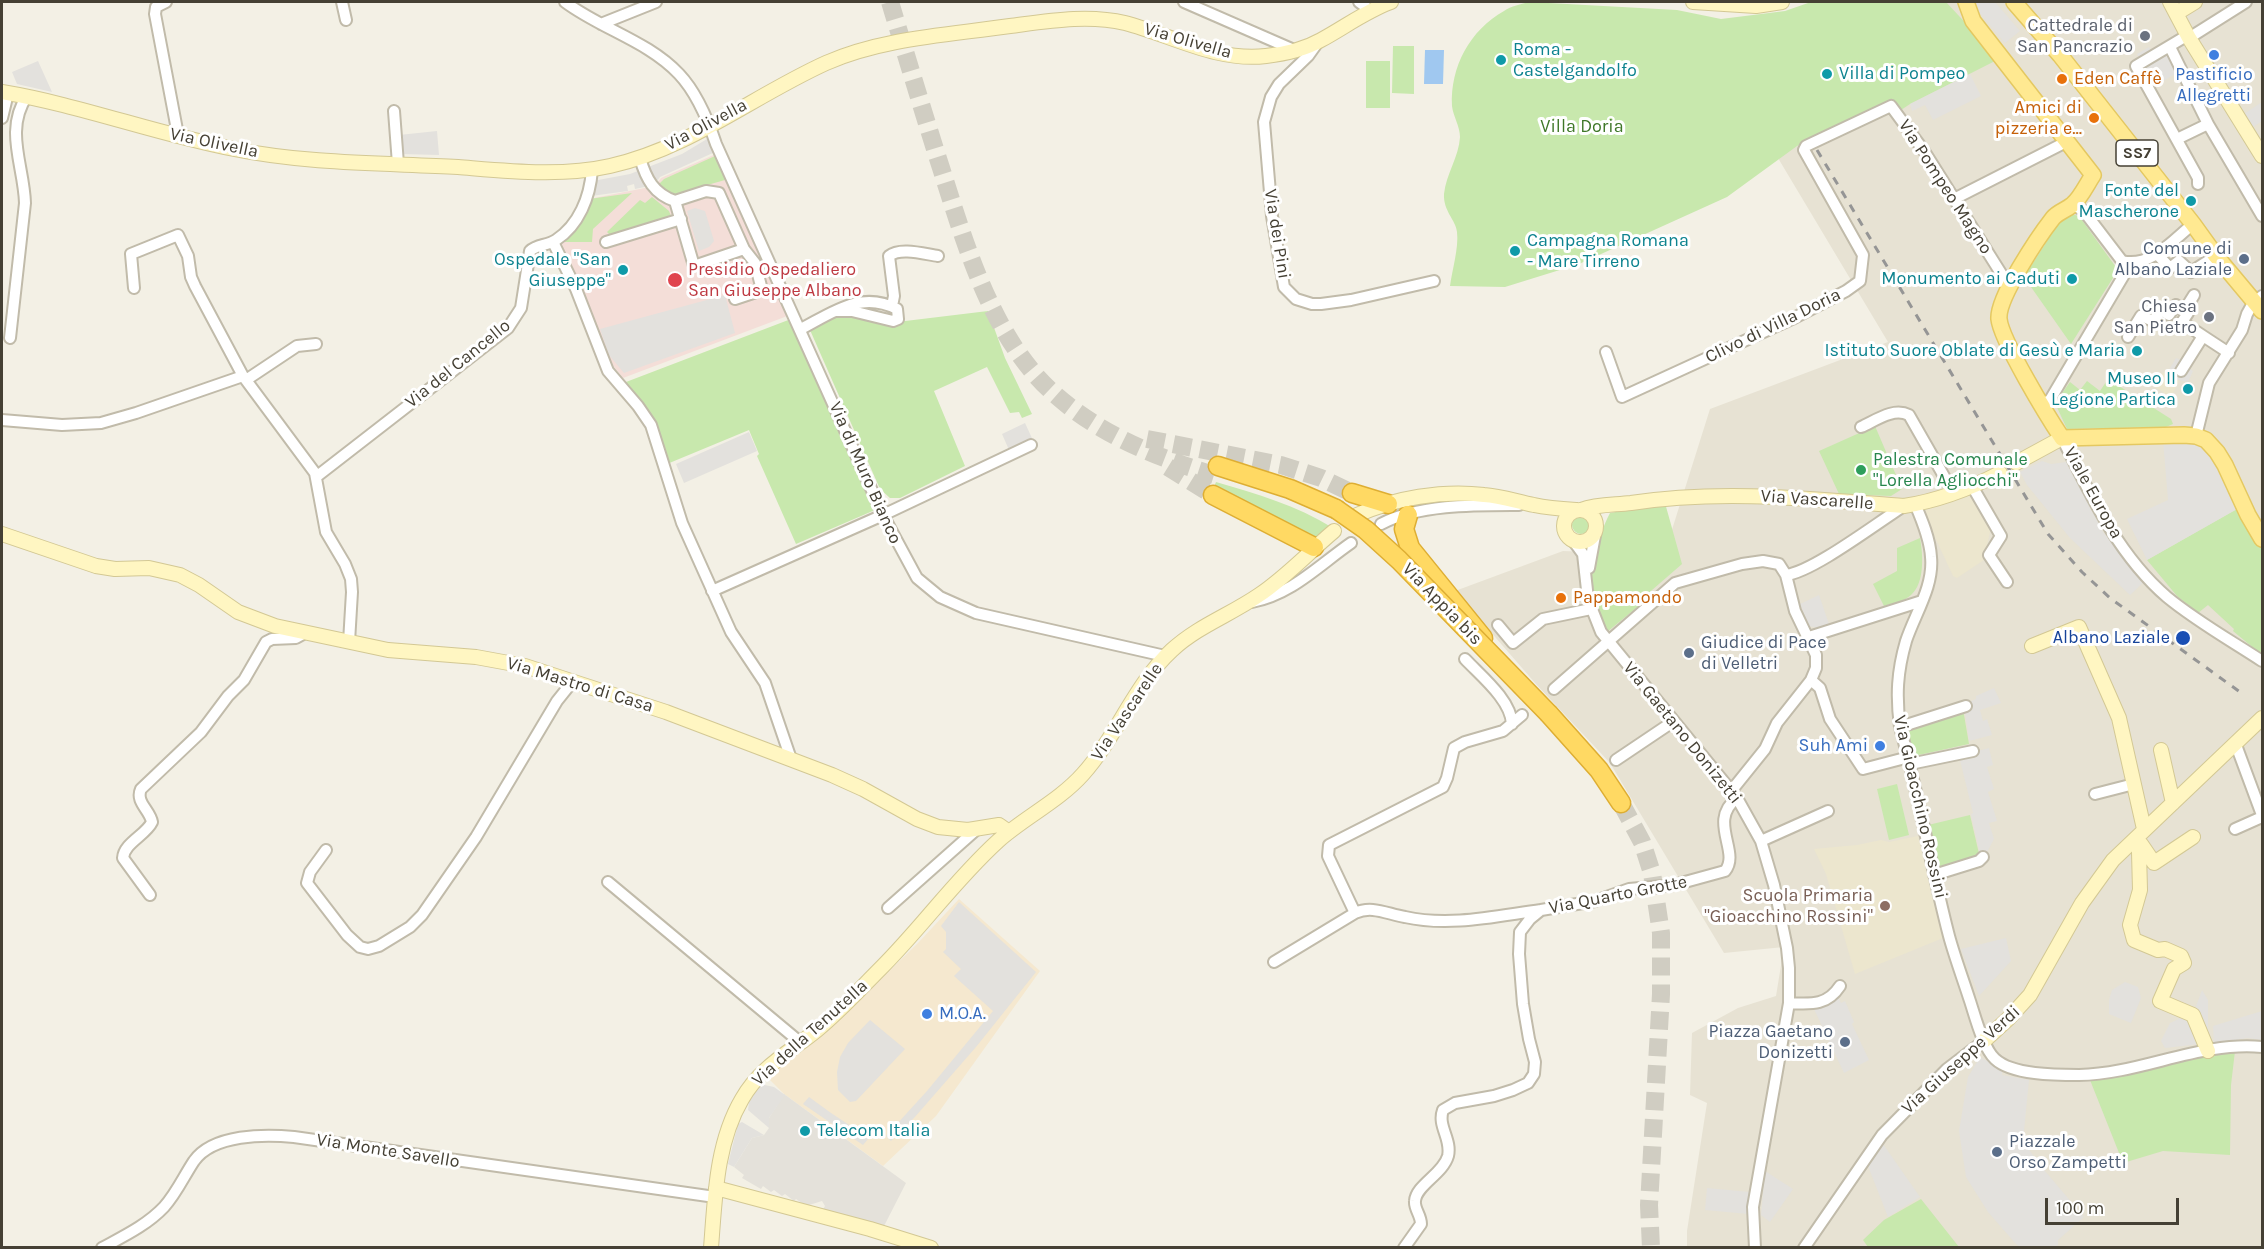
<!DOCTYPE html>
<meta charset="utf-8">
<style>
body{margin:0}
#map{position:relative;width:2264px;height:1249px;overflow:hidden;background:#f3f0e5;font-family:Karla,sans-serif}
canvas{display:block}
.frame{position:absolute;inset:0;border:3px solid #454034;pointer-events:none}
.scale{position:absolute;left:2045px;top:1198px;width:134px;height:27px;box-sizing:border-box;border:3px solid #454034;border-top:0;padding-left:8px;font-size:18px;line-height:21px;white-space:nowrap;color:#454034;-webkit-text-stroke:4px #fff;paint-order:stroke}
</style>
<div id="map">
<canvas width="2264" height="1249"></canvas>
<div class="frame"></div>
<div class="scale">100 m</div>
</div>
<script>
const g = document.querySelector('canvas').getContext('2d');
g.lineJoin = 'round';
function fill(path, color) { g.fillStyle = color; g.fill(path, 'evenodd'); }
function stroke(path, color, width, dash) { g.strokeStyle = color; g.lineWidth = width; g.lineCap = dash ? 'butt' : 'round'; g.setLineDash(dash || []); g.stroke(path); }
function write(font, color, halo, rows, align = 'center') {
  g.font = font + ' Karla,sans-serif'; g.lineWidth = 6; g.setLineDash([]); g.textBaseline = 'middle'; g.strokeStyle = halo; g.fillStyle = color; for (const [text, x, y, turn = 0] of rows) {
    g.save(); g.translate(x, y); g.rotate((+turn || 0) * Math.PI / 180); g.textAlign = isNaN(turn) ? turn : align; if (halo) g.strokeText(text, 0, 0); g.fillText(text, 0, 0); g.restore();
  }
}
fill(new Path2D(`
 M1899,2h363v1245h-575v-16l20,-128 -17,-8 2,-62 46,-25 38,-12 8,-49 -60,6 -114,-190 -74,-79 -81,-93 108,-40 101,4 46,-146 178,-67 -113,-189z`), '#e7e2d3');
fill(new Path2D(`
 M959,899l81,72 -104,145 -53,50 -99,-72 -16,-16 16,-17 16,-8 36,-30 82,-80z`), '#f5e8cf');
fill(new Path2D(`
 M784,1094l122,89 -23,45 -61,-17 3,-5 -3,-5 -16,5 -10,-7 -2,2 -9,-7 -3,2 -8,-6 -3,2 -8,-6 -2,3 -19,-11 2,-3 -10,-8 18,-29 12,-3 5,-7v-10z`), '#e4e1da');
fill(new Path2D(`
 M2164,372l15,9 -8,16 -18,-11 8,-13 2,1z
 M1969,490l22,37 -7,33 -27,18 -4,-2 -28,-60v-8z
 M1918,836l25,102 -88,36 -29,-100 -12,-25 43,-4 24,-5 8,2z`), '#ece6ce');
fill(new Path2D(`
 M716,154l9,26 65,135 -167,63 -17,-21 -45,-115 28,-43 66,-13 6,-8z`), '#f4ded8');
fill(new Path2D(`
 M1530,2l147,8 44,9 64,-8 26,-9h135l53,57 -89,45 -12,8 -7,-9 -94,43 -70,51 -148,67 -74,23 -55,-1c2,-15 9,-39 7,-54 -1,-12 -14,-21 -13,-38 2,-20 15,-37 16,-57 0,-11 -7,-21 -8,-31 -2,-39 18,-76 52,-95 7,-5 17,-7 26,-9z
 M1393,46h21v48l-22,-1z
 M1366,61h24v47h-24z
 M715,156l10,24 -53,15 -15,-9 7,-7z
 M632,193l-39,36 -1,13h-31l28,-43z
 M652,197l17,14 2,5 -60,20 -4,-4 33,-32 5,3z
 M2071,214l8,2 39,54 -47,74 -47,-67 36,-56z
 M988,311l17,47 27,56 -10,4 -3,-6 -9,1 -23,-46 -53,24 31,75 -65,32h-10l-10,-9 -70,-159 28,-16 59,8z
 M791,319l84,191 -79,34 -39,-88 2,-2 -10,-24 -82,34 -19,-52 -22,-30z
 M2108,379l63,40 2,5 -7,3 -99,2 -12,-26 15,-21 10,8 7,-9 13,10z
 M1875,426l27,63 -11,7 -52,-2 -20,-43z
 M1216,482c41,12 80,23 117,46l-15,10 -15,-1 -89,-50z
 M1665,503l17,61 -38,33 2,3 -39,32c-4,-8 -11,-17 -13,-25 -8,-28 3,-69 16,-94z
 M2237,509c8,21 12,19 25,34v112l-29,-24 1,-2 -26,-24 -10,8 -21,-17 -30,-36z
 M1572 525a9 9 0 1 1 18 0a9 9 0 1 1-18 0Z
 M1920,538c3,16 5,45 -9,57 -7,7 -19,8 -27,11l-11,-22 24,-13v-23z
 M1963,709l6,35 -55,12 -8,-28z
 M1897,784l12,51 -20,5 -12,-51z
 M1970,815l10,43 -42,12 -10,-45z
 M2235,1051l-4,34 -1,70 -67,-4 -40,12 -33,-83z
 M1921,1199l38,48h-91l-5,-7 21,-20z`), '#c8e8ad');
fill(new Path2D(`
 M1974,2h21l25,29 -15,12 -32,-38z
 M2162,45l15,28 -23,13 -17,-32 12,-7 2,4z
 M38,61l14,31 -35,-8 -5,-12z
 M1970,74l11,22 -48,24 -8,-15 -13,6 -2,-7z
 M2262,102v19l-9,6 -9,-13z
 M437,131l2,24 -38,-1 -2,-19z
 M707,139l8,13 -55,25 -6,8 -19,4 -1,-5 -7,2 1,5 -37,5 2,-15 37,-7 52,-20z
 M695,208l10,3 9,30 -5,6 -10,4 -12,-40z
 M725,295l10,38 -111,40 -15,-18 -9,-26z
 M2176,358l17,7 -3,4 3,2 -5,11 -9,-2 -12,-7z
 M1025,423l12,26 -24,10 -11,-25z
 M749,432l8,19 -73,32 -8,-19z
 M2163,440l36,4 16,10 22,55 -90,51 -20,-41 41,-19z
 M2042,461l9,3 15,-2 37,70 41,50 -14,13 -60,-57 -43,-53 -7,-13z
 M1819,595l10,29 -11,4 -9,-2 -9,-22z
 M1994,688l7,15 -21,7 3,11 4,-2 5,16 -23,6 -5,-37 12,-5v-3z
 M1989,748l4,17 -6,2 7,22 -6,3 9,29 -8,2 5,16 -7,13 -7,2 -9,-40 2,-1 -14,-57z
 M959,902l77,70 -60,75 -62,71 -23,23 -5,-5 41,-45 66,-80 -39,-35 7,-7 -18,-17 3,-3v-17l-5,-6z
 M2006,938l5,23 -32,35 -18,-47z
 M2125,982l13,5 3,11 -10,25 -22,-9v-14l3,-10z
 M2202,990l6,10v43l-43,5 -4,-7 9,-18 24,-11z
 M1838,997l3,6 4,-2 9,21 -2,2 17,36 -25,13 -30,-64z
 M2262,1011v29l-15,-2 -33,6 -1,-18z
 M870,1020l35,29 -49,52 -6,1 -12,-12 -1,-18 3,-15 8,-14z
 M1980,1057l23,12 -1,6 27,5 -6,61 16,23 45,53 -26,23v5l-4,2h-34l-4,-3 -28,-32 -22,-35 -7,-46 9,-54z
 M760,1084l14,3 11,8 -16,23v10l-21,-18 1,-8z
 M809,1097l22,16 38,25 -6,7 -60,-41z
 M742,1122l22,13 -12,3 -18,29 -6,-3 10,-40z
 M1883,1144l37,53 -32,20 -20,-51z
 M1765,1171l28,18 -23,33 -9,-7z
 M1707,1188l43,4 -2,22 -43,-4z`), '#e3e1dd');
fill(new Path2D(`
 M1425,50h19l-1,34h-19z`), '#a0c8f0');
stroke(new Path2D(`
 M890,2c17,56 34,113 52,169 23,73 50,165 108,219 46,43 105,67 164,85
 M1147,439l134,26 40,13 31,15
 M1168,467l45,28
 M1621,803l21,39 10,31 9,60v61l-12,211 2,43`), '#d0cdc2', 18, [18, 9]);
const street = new Path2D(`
 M166,2l-10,5 -1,7 23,121
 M342,2l4,18
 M565,2c36,27 83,39 114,72 18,19 29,46 37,70l167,371 34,63 23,19 36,16 189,43
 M1184,2l110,48
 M1359,2l11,8
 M601,24l55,-22
 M2188,35l-52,31 62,112v6
 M2189,38l57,-36
 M1318,42l-10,14 -29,28 -8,13 -7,25 8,94 12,71 12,12 16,5h9l30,-4 83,-19
 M2170,47l38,77 54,92
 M394,111l4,53
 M2,118l6,-25
 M2177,139l31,-15
 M640,158c6,21 14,36 35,43l19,65 50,-17 -25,-56 -13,-2 -31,10
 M1954,199l114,-58
 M2072,205l11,5 39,51c29,7 51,-21 71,-37
 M553,242l23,47 32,82 30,35 13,19 31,98 49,109 34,51 26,76
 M606,242l75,-23
 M2157,254l13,14 9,-7 12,11 25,-16
 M134,288l-3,-34 47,-19 10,21 3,21 4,9 48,90 72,97 11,59 19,32 6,15 1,13 -3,50
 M735,299l21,-7 5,-6 -6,-23 -11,-14
 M892,306l2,-10 -5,-40c11,-9 35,-2 49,0
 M2184,311l10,-16
 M801,329c31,-16 60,-39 96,-20l1,10 -5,2 -41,-10h-16
 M2128,337l13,-21 12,5 8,-11 8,5 7,-10 12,8 -6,9 21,14
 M10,338l15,-135c-1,-37 -21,-73 2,-107
 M1606,352l16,45 170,-78 54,-28 14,-10 3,-26 -59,-105 2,-4 85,-40 33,45 85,135
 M2181,371l22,-35 26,17
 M246,380l51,-34 19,-2
 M2042,404l8,-4 81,-137
 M2,420l60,5 39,-2 35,-10 107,-37
 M1861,427c14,-6 32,-20 48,-12l44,77
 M2196,436l13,-53 33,-53 5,-16 5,-9 10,-9
 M2062,438c28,56 56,117 105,159 29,24 63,43 95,64
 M316,477l192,-149 13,-20 9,-57c7,-7 17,-5 26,-11 23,-15 34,-43 36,-70
 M1972,486l29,50 -12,19 18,27
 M1915,504c7,16 15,35 16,53 3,29 -16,57 -25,84 -9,31 -10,55 -6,86 19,69 31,140 49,209 6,22 14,43 21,65 5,15 13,47 25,58 17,16 61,16 84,16 62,-1 121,-34 183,-28
 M1381,524c38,-20 97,-19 138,-19
 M1572,539l11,15 5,45 13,33 136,166 24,43 13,44 13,63 2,20v35l-36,204 2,41
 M1589,568l7,-38
 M1786,575c27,-3 92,-53 118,-69
 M712,591l171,-76 148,-70
 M1252,602c40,-8 66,-36 99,-59
 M1498,625l15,18 30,-24 48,-10
 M1809,637l113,-36
 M1465,659c16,17 46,41 47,65
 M1811,680l9,8 10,31 33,50 46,-12
 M1554,689l121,-106 67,-19 21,-3 16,3 7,11 9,36 21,44v13l-5,12 -34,43 -12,26 -33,41
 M1900,727l66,-21
 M2236,745l26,70
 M1616,760l58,-39
 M1910,764l63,-13
 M2095,794l39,-10
 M2235,829l27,-12
 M1761,841l67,-30
 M326,850l-16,22 -3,11 40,52 13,12 8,2 11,-3 31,-19 12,-12 54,-78 81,-136 16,-20
 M1934,875l45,-14 4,-4
 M608,882l193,161
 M150,895l-27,-37c1,-15 23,-23 29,-36 -2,-12 -17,-20 -11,-33l60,-57 27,-36 16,-16 22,-38 6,-3 24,-1 9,-5
 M888,908l89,-79
 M1355,913l-27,-57 1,-11 114,-58 4,-9 7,-30 11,-6 38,-11 19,-16
 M1274,962l81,-49c17,-8 32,1 50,4 45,10 91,-1 136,-7
 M1789,1003c22,1 38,3 51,-17
 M102,1248c22,-12 45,-23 62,-41 12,-13 20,-31 30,-46 19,-27 71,-27 100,-24l421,60
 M1404,1248l17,-24c0,-9 -7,-15 -6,-23 1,-16 28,-27 33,-45 4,-17 -11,-30 -5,-46l12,-7 39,-7 19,-6 15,-7 6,-9 1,-12 -6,-23 -6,-35 -4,-50 1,-22 10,-13 11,-9 54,-9 34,-12 45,-4 51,-14c16,-19 -18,-50 12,-73
 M1804,1248l78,-113 65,-66 38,-29`);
const secondary = new Path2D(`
 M1693,2l63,4 26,-4
 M2170,2l19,36 73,118
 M2177,13l18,-11
 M2,92c78,13 154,42 232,57 73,15 150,14 224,18 50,4 103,10 152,-1 78,-17 143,-70 216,-103 57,-25 123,-28 184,-37 38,-5 78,-12 115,-3 46,12 92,39 141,33 18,-2 39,-7 55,-16 24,-13 45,-29 70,-38
 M2016,463l46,-25
 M1581,510c16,-6 33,-5 50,-7 91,-14 181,-4 273,3 32,-5 67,-18 96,-33
 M1564 526a16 16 0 1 1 32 0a16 16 0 1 1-32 0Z
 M1357,515c38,-17 85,-25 127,-20 17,1 34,7 50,10 14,3 28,4 42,5
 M2,534l94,32 19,3 34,-1 31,7 19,10 39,27 37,14 113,24 88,7 49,9 141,46 166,63 31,14 54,30 21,8 30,3 31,-5 10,7
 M2032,646l47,-19 40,91 25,111
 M2161,750l12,53
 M2141,844l13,19 39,-26
 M2139,852l1,38 -10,35 4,15 24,10 7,-1 16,7 3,7 -10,6 -14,32 33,14 15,36
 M1985,1040l24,-22 21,-23 52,-92 31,-43 149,-142
 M716,1188l154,41 61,19
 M711,1248c4,-50 5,-105 31,-149 18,-32 48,-47 75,-69 23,-19 43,-41 64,-62 41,-41 74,-88 117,-127 27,-24 61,-40 85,-67 34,-38 51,-89 89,-124 26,-24 58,-35 87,-55 27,-18 50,-43 75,-64`);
const primary = new Path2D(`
 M1966,2l7,19 120,154c-6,9 -13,24 -21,30 -6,5 -14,7 -19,13 -14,18 -56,80 -54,101 2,21 49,98 63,119l122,-3 12,1 10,4 11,12 8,13 23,50 14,24
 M2014,2l46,53 133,169 23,32 46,55`);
const highway = new Path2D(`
 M1218,466l72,23 46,20
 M1352,493l36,11
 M1213,495l101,52
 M1408,515l-4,14 6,19 73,90
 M1549,714l50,56 22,33`);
stroke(street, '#c1bbaa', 14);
stroke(secondary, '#d3c894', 16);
stroke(primary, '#e4c861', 18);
stroke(highway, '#deae33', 21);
stroke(street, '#fff', 10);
stroke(secondary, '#fff6c2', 14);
stroke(primary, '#ffe991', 15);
stroke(highway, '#ffd963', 18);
stroke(new Path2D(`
 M1817,150l231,384 34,38 28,26 130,94`), '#959595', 3, [8, 8]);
const highwayBridge = new Path2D(`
 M1336,509l30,21 33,30 150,154`);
stroke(highwayBridge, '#deae33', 21, []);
stroke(highwayBridge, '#ffd963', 18);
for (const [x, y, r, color] of [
 [2145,36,6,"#6b7280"],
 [2214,55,6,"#3f7fe0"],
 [1501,60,6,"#0f9aa8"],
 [1827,74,6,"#0f9aa8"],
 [2062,79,6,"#e8710a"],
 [2094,118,6,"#e8710a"],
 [2191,201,6,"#0f9aa8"],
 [1515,251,6,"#0f9aa8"],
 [2244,259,6,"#5c6f8a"],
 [623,270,6,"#0f9aa8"],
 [2072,279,6,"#0f9aa8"],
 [675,280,8,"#e0444e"],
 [2209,317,6,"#6b7280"],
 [2137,351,6,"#0f9aa8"],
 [2188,389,6,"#0f9aa8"],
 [1861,470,6,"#2e9e5b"],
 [1561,598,6,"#e8710a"],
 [2183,638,8,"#1a4fb4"],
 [1689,653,6,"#5c6f8a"],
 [1880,746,6,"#3f7fe0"],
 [1885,906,6,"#8d6e63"],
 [927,1014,6,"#3f7fe0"],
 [1845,1042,6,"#5c6f8a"],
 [805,1131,6,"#0f9aa8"],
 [1997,1152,6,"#5c6f8a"]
]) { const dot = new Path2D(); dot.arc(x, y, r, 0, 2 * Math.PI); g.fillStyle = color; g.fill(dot); stroke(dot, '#fff', 2); }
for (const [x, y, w] of [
 [2137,153,42]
]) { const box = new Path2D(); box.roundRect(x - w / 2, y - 13, w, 26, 4.5); g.fillStyle = '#fff'; g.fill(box); stroke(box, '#454034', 1.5); }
write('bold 16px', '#454034', null, [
 ["SS7",2137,153]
]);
write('18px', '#5b616d', '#fff', [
 ["Cattedrale di",2133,26],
 ["San Pancrazio",2133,47],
 ["Chiesa",2197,307],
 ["San Pietro",2197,328]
], 'right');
write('18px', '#454034', '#fff', [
 ["Via Olivella",1188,41,16],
 ["Via Olivella",706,125,-28],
 ["Via Olivella",214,143,12],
 ["Via Pompeo Magno",1945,187,57],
 ["Via dei Pini",1277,234,81],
 ["Clivo di Villa Doria",1773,326,-26],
 ["Via del Cancello",458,364,-39],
 ["Via di Muro Bianco",865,473,66],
 ["Viale Europa",2093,493,61],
 ["Via Vascarelle",1817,500,4],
 ["Via Appia bis",1442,604,46],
 ["Via Mastro di Casa",580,685,17],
 ["Via Vascarelle",1127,712,-56],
 ["Via Gaetano Donizetti",1682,733,51],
 ["Via Gioacchino Rossini",1920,807,77],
 ["Via Quarto Grotte",1618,895,-11],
 ["Via della Tenutella",810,1033,-42],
 ["Via Giuseppe Verdi",1961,1060,-42],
 ["Via Monte Savello",388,1151,9]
]);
write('18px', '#0d838f', '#fff', [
 ["Roma -",1513,50,"left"],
 ["Castelgandolfo",1513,71,"left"],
 ["Villa di Pompeo",1839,74,"left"],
 ["Fonte del",2179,191],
 ["Mascherone",2179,212],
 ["Campagna Romana",1527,241,"left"],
 ["- Mare Tirreno",1527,262,"left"],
 ["Ospedale \"San",611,260],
 ["Giuseppe\"",611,281],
 ["Monumento ai Caduti",2060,279],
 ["Istituto Suore Oblate di Gesù e Maria",2125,351],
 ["Museo II",2176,379],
 ["Legione Partica",2176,400],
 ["Telecom Italia",817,1131,"left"]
], 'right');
write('18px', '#366cbe', '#fff', [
 ["Pastificio",2214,75],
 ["Allegretti",2214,96],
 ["Suh Ami",1868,746,"right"],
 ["M.O.A.",939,1014,"left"]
]);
write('18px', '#c56008', '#fff', [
 ["Eden Caffè",2074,79],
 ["Amici di",2082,108,"right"],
 ["pizzeria e...",2082,129,"right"],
 ["Pappamondo",1573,598]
], 'left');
write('18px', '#3e7727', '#fff', [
 ["Villa Doria",1582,127]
]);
write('18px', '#4e5e75', '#fff', [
 ["Comune di",2232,249],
 ["Albano Laziale",2232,270],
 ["Giudice di Pace",1701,643,"left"],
 ["di Velletri",1701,664,"left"],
 ["Piazza Gaetano",1833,1032],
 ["Donizetti",1833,1053],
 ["Piazzale",2009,1142,"left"],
 ["Orso Zampetti",2009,1163,"left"]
], 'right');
write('18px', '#be3a42', '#fff', [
 ["Presidio Ospedaliero",688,270],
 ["San Giuseppe Albano",688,291]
], 'left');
write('18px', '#27864d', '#fff', [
 ["Palestra Comunale",1873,460],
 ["\"Lorella Agliocchi\"",1873,481]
], 'left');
write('18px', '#164399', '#fff', [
 ["Albano Laziale",2170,638]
], 'right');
write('18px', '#785e54', '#fff', [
 ["Scuola Primaria",1873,896],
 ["\"Gioacchino Rossini\"",1873,917]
], 'right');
</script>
